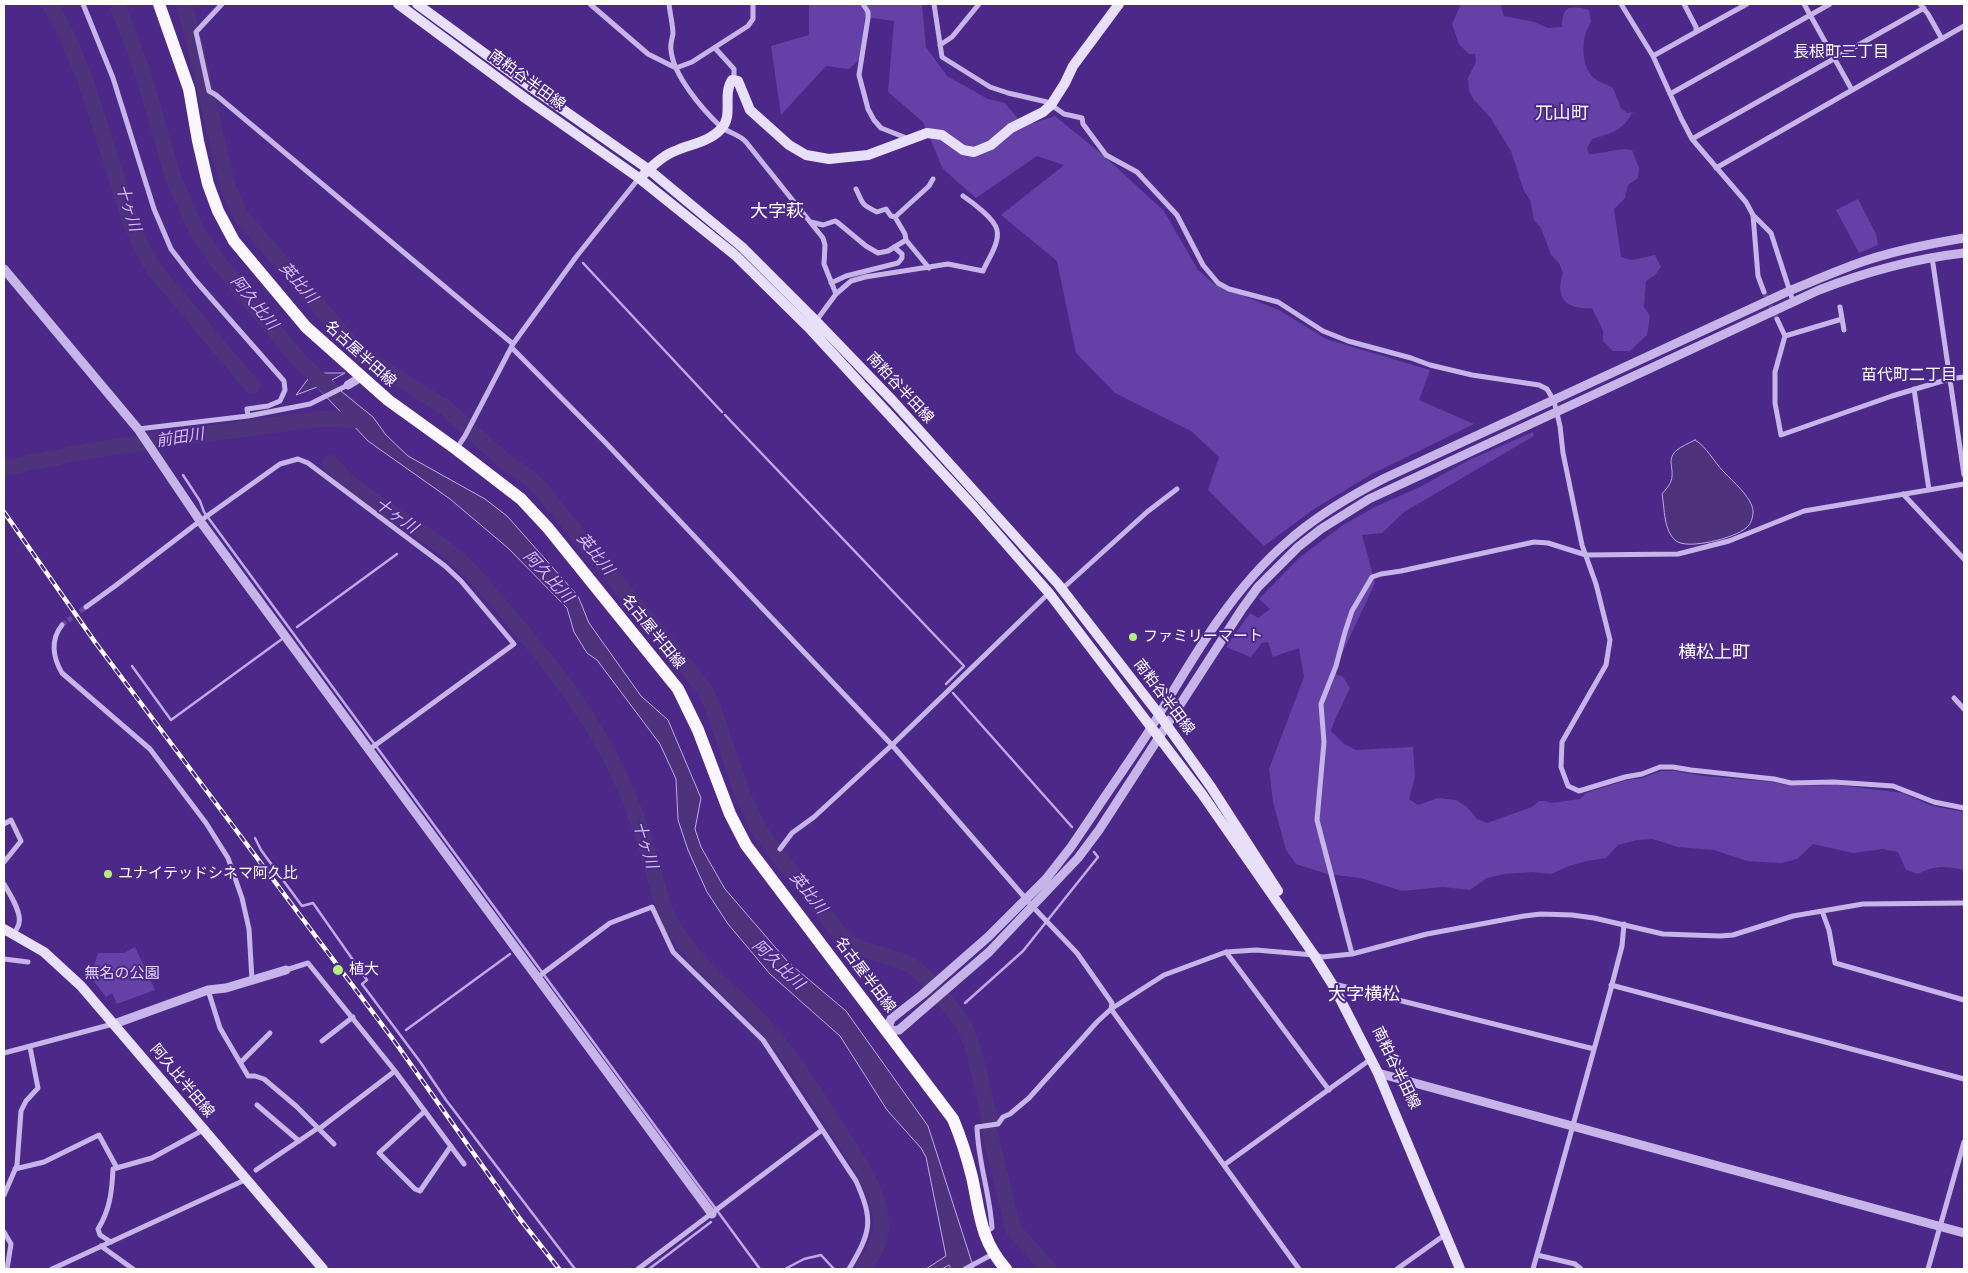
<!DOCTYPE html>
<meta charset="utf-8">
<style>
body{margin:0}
#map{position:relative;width:1968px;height:1273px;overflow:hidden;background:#4c2888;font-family:Rubik,sans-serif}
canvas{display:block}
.frame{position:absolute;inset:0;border:5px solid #fff;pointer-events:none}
</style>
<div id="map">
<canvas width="1968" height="1273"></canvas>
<div class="frame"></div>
</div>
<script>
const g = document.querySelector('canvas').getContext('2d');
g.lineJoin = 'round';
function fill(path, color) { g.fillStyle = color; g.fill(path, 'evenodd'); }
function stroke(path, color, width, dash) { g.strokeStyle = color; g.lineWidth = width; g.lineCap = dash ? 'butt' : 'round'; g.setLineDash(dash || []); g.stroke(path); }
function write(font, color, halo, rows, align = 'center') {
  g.font = font + ' Rubik,"Noto Sans JP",sans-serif'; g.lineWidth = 4; g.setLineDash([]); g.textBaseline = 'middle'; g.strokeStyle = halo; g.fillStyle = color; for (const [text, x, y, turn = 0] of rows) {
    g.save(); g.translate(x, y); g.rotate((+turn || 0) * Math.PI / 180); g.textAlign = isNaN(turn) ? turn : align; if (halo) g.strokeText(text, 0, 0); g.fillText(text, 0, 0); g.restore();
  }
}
fill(new Path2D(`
 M809,4h113l4,43 21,29 41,23 17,4 19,23 31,-10 49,40 60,55 34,59 16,14 65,26 47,29 104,31 -11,30 55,24 -102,50 -58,35 -50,37 -56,-56 11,-33 -28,-26 -76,-38 -39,-40 -19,-92 -56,-46 63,-50 -27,-9 -61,42 -33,-29 -20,-47 -35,-30 6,-71 -29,-4 -6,43 -10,9 -23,-3 -45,49 -10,-69 38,-11z
 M1461,4h39l4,12 30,6 14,6 14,-1c0,-22 8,-22 27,-17l2,12c-11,16 -11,49 7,59 5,3 11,4 15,7l8,20 6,5 6,-1c-11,19 -21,21 -41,27l-5,9 2,6c15,0 29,-7 43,-4l7,18 -1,10 -10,7 -3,13 -11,11 7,48 11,3 23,-5 6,12 -6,8 -9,6 -2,26 6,9 -3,19 -17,16h-17l-10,-10v-10l-11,-23c-25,2 -38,-10 -29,-35l-4,-10 -8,-8 -10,-27 -7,-8 -4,-20 -6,-9 -13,-40 -21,-34 -16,-17 -5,-9 -1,-13 8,-16 -1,-8h-6l-10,-10 -7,-20z
 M1858,199l18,35 2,11 -19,8 -23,-43z
 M1533,432l1,4 -130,76 -22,21 -20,2 13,48 -42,90 10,4 7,11 -16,34 -3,9 13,13 12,6 57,-3 2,30 -6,22 9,6 20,-7 18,2 11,7 10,12 10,4 45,-16 7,-6h6l6,2 29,-4 6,-6 41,-13 16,-2 18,-7h14l29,5 68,6 19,4 47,-1 65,8 29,13 32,6v58c-18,-4 -29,-5 -46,4l-12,-4 -8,-18 -15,-3 -30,4 -40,-9 -16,15 -16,4 -34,-2 -33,-11 -36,-3 -25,-8 -16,1 -19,5 -12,13 -19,3 -18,5 -18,8 -19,-2 -28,2 -17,4 -17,12 -27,-3 -41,4 -41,-13 -34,-4 -31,-10 -10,-14 -13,-48 -4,-33 35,-92 -5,-29 -26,9 -5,-15 -6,1 -11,14 -25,-10 24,-34 8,5 12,-9 -11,-10 40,-41 44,-33 32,-18 45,-20 49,-27z
 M135,947l20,43 -38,14 -5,-11 -6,4 -14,-18 4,-12 -2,-1 4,-13h26z`), '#6540a7');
const water = new Path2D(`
 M321,373h24l-13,7 9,11 32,26 13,18 22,21 77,43 22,17 71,80 11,27 52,73 27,24 33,78 -6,31 6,18 24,42 63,73 58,49 82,115 46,143h-23l-2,-4 -7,4h-16l20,-13 -20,-99 -5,-9 -34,-38 -47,-74 -70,-62 -42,-50 -21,-32 -19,-42 -10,-30 -2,-41 -16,-35 -63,-84 -10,-7 -13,-21 -7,-24 -59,-60 -58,-49 -82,-58 -51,-54 -21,8 12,-16z
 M1695,440c12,7 19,22 28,31 9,10 29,26 30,40 0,7 -2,13 -7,17 -11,10 -58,22 -70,13 -13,-11 -11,-32 -14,-47 4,-5 10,-11 10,-18 1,-10 -5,-18 5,-26 5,-4 12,-7 18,-10z`);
fill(water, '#4e337c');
stroke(water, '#bfa9e9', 1);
stroke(new Path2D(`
 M583,263l139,149
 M725,415l239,251 -18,18
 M183,475l17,26 4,11 556,757
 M297,627l100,-73
 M132,666l39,54 111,-81
 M953,693l119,134
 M255,838l6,12 41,56 11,-3 54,77 -5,4 59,79 25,37 129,169
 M965,1003l58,-52 75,-94 -4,-5
 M406,1030l104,-76
 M649,1269l62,-47
 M785,1269l19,-10 17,-4 13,14`), '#bfa9e9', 2.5);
stroke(new Path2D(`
 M50,4l17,32 18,43 45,141 10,24 13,24 99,118
 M117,4l25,66 31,107 24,55 22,31 79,96 33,31
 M184,4l13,49 30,131 14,32 119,138 86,54 57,52 27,18 9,9 166,203 8,18 31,90 15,31 10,15 76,96c13,12 49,15 65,25 18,10 39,42 53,58 14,29 19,65 27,97
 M330,463c7,7 14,16 22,22 41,33 93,55 127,95 51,60 107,123 140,195 13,27 23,56 31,85 7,23 11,47 24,68 25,41 64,67 95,103 34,40 65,93 94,138 19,36 29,68 -2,100
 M4,468l84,-17 87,-13 145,-19 38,1
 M990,1133l23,96 36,40`), '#4e337c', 16);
stroke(new Path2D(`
 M1764,292l13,27
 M62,625l24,-18`), '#67489a', 5, [5, 2.5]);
stroke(new Path2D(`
 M83,4l30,74 41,131 17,40 24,31 89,101 1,9 -5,11 -12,5 -21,3 1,7
 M222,4l-26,28 13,59 7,4 297,249
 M590,4l58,50 28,14 16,-6 56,-36 5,-7v-15
 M669,4c1,10 4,21 4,30 -1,5 -3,11 -2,16 2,25 31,59 49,76 8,7 19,8 26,16l77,96 2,7 -1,19 12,30 -20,27
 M863,4l5,8v6l-9,57 9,34 6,11 7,8 28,11
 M934,4l8,53 48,30 18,6 39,9 17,12 18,4 1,6 23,31 31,17 40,43 26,50 15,18 11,6 49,13 45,29 25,10 63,17 19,7 42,10 67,10 8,4 7,12 6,25 3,27 19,92 14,39 14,56 -4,25 -44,77 -1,25 7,19 11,5 46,-14 17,-3 18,-7h13l18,3 83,9 17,4 43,-1 59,4 41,16 30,6
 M1621,4l32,52 28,62 11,21 54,63 7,13 18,18 22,68
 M1804,4l48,86
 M1920,4l8,10 14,25
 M1696,32l51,-28
 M940,45l12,-8 27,-33
 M715,48l19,21v11
 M1653,56l43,-24v-5l-12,-23
 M1670,94l160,-90
 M1692,139l232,-131
 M1716,168l248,-142
 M856,189c7,14 4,15 21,23l9,-3 5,7 4,1 34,-31 4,-7
 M1753,215l5,61 6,16
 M811,222l12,3 12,-4 2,1 29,24 12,7 10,-2 18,-11 -1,-6 -10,-17
 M906,240l23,28
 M1932,257l32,218
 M831,283l15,-7 52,-13 4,-5v-4l-8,-7
 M836,294l15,-13 14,-4 83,-13 35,7c5,-12 17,-28 14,-41 -2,-11 -25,-28 -34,-34
 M1840,307l4,23
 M1777,319l8,17 -10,36v31l6,32 111,-39 57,-17 15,-2
 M1785,336l57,-17
 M512,348l92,93 288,304 141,162 44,46 35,50 -1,6 188,260
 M1914,389l15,101
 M138,429l110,-13 62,-12 38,-19
 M457,448l8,-12 48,-92 63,-87 63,-79
 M1903,494l61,65
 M1062,589l85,-77 30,-23
 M86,607l29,-21 85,-65 80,-57 18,-5 10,4 137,103 16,15 53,63 -144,105
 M62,625c-12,15 -9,33 0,48l88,76 56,74 22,35 14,40 7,31 3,51
 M1954,698l10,11
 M4,824l7,-4 10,21 -17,21
 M780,849l12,-16 22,-16 78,-72 157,-152
 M4,884c5,9 18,28 15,39 0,3 -4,8 -5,11
 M1822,911l7,19 6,33 129,37
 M1226,952l103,138
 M1352,954l-35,-134 7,-78 -3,-38 15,-38 9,-34 7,-21 20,-34 9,-3 20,-3 133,-29 14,1 38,12 92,-1 51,-13 75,-30 160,-27
 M4,959l24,3
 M286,970l22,-7 87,108 69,93
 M538,977l72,-54 42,-16 21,45 90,88 93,141c18,40 15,51 -7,88
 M1338,985l256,64
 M1611,985l353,94
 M208,990l12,38 28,48h7l9,3 32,27 38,38
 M322,1041l31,-24
 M4,1053l109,-29
 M241,1062l29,-29
 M257,1105l42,36
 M425,1111l-46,42 36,36 5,2 31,-45
 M319,1129l76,-58
 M1224,1165l147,-106
 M15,1169l29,-7 55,-27 18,33
 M256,1170l62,-42
 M4,1195l13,-30 4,-54 5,-10 12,-13 -8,-41
 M4,1232l7,12 -4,25
 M986,1232l6,-4c-2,-34 -14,-66 -15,-101l21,-3 5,-7 7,-3 19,-16 68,-76 14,-13 53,-34 62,-23 30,-2 58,5 8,2 30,-3 75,-20 97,-18 17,-2 31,1 22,3 69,16 57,2 13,-1 60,-19 70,-12 101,-1
 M111,1242l-11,-7 -2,-6c12,-19 14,-38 15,-60l39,-11 51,-28
 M101,1246l32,23
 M1537,1255l38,9 6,5
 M52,1269l195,-90
 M638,1269l184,-139
 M965,1269l28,-15
 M1397,1269l49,-35
 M1533,1269l77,-277 12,-46 2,-22
 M1928,1269l36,-127`), '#c7b5e9', 5);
stroke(new Path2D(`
 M1964,238c-36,6 -73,13 -108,26 -22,8 -45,18 -67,27l-404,187c-35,18 -69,38 -98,64 -58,50 -97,121 -136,186 -19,30 -40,59 -59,88l-21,31 -25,32 -58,58 -65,57 -32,25 -4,12 12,-1 90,-78 89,-94 21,-28 143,-221 16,-22 40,-40 23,-18 48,-30 450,-209c49,-19 93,-31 145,-37
 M4,269l134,160 62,92 512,693
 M348,385l13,-8
 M114,1024l94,-34 18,-2 60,-18
 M1378,1073l586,160`), '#c7b5e9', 9);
stroke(new Path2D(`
 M398,4l127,94 114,80 96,77 76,75 163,177 75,86 153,201 112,161 20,32 44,86 82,196
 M417,4l115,84 116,81 94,78 74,74 77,80 165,183 100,129 53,74 67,104
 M644,174c8,-8 20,-19 31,-23 16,-7 34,-9 46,-22 13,-13 1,-34 11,-49l6,1 12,29 39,35 17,10 23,4 39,-4 59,-22 15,2 21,15 11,2 17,-7 20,-17 32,-16 8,-7 14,-22 8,-17 46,-62
 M4,929l40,23 37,34 242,283`), '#e8dff8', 10);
stroke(new Path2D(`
 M159,4l30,85 9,52 10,43 10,27 16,30 72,86 82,73 68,49 65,50 27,29 130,161 20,41 32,84 16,31 207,274c8,19 14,38 19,58 8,36 8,63 34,92`), '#faf7fe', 12);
const rail = new Path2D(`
 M4,512l91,130 300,400 125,177 39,50`);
stroke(rail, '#fff', 4.5);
stroke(rail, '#4c2888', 2.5, [8]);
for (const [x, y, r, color] of [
 [1133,637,5,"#b3f07b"],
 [108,874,5,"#b3f07b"],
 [338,970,6,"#b3f07b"]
]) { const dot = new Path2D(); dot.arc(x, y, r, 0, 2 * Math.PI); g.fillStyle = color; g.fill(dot); stroke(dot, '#4c2888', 2); }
write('15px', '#fff', '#4c2888', [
 ["南粕谷半田線",527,80,36],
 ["名古屋半田線",360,354,42],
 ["南粕谷半田線",900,388,47],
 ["名古屋半田線",653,632,51],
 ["南粕谷半田線",1164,697,53],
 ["名古屋半田線",865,975,53],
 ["南粕谷半田線",1396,1068,64],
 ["阿久比半田線",182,1081,50]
]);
write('15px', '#fff', '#4c2888', [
 ["ファミリーマート",1143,637],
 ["ユナイテッドシネマ阿久比",118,874],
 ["植大",349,970]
], 'left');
write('15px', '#e3d8f7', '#4c2888', [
 ["無名の公園",122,974]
]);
write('16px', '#fff', '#4c2888', [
 ["長根町三丁目",1841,52],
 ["苗代町二丁目",1909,375]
]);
write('italic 16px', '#d1c0f0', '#4c2888', [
 ["十ヶ川",128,208,72],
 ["英比川",298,283,49],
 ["阿久比川",254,303,51],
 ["前田川",180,438,-9],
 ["十ヶ川",396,516,35],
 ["英比川",595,554,51],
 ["阿久比川",548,577,47],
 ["十ヶ川",645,845,73],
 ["英比川",808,893,51],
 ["阿久比川",778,965,43]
]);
write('18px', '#fff', '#4c2888', [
 ["兀山町",1562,114],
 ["大字萩",777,212],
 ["横松上町",1714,653],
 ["大字横松",1364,995]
]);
</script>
